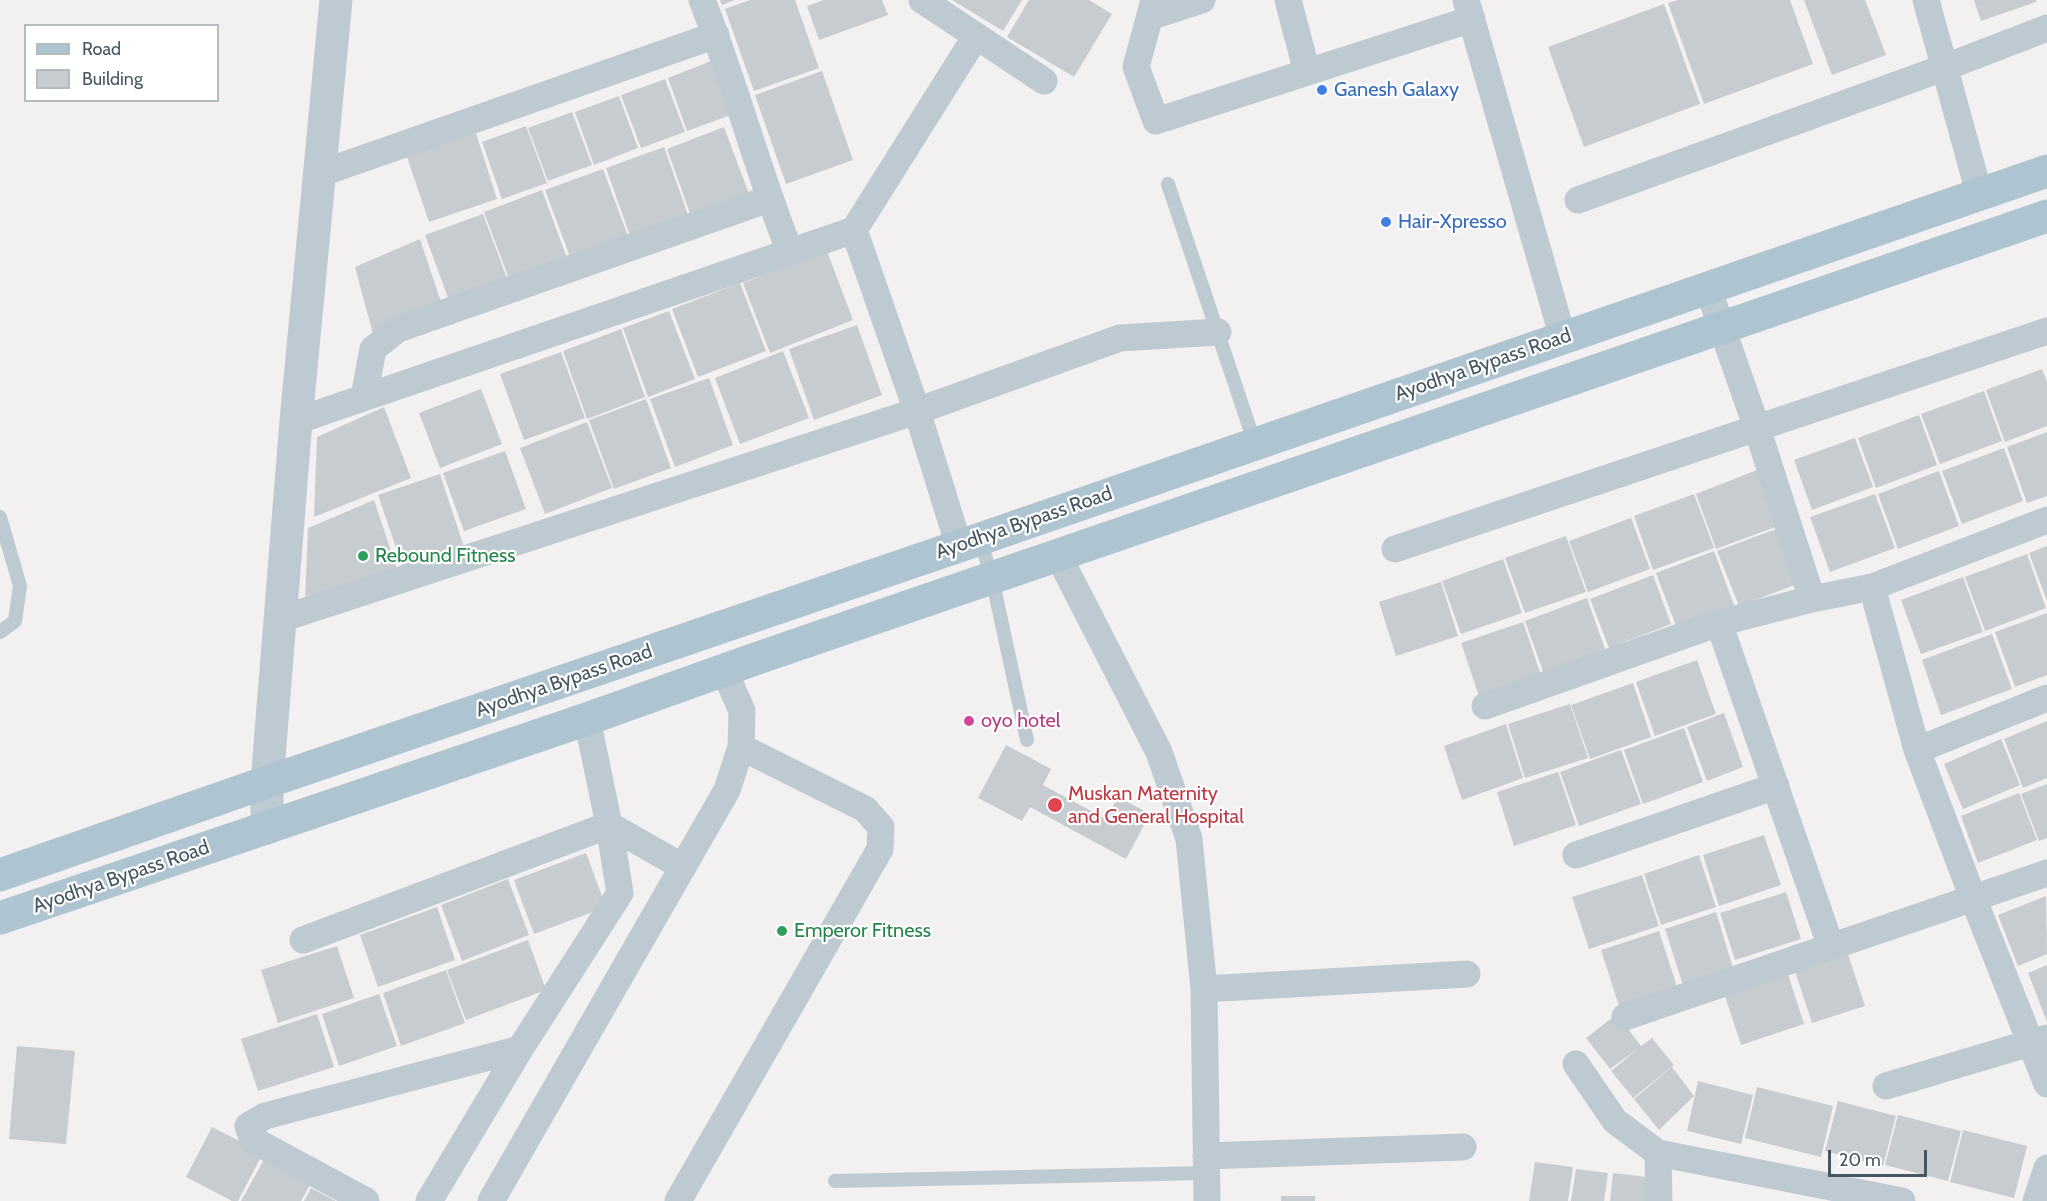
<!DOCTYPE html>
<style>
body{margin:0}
#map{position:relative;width:2047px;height:1201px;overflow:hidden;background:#f3f0f1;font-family:Cabin,sans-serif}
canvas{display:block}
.legend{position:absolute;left:24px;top:24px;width:195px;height:78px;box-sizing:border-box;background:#fff;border:2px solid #b5bcbf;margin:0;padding:8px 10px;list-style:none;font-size:18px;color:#475760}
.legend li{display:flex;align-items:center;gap:12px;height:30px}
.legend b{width:30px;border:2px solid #b5bcbf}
.scale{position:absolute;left:1828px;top:1150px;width:99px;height:27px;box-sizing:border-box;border:3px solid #475760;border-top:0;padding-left:8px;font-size:18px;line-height:21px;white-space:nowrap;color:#475760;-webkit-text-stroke:4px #fff;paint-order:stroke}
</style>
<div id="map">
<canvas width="2047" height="1201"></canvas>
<ul class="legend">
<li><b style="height:8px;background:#aec4d1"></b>Road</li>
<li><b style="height:16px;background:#c7ccd0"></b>Building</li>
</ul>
<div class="scale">20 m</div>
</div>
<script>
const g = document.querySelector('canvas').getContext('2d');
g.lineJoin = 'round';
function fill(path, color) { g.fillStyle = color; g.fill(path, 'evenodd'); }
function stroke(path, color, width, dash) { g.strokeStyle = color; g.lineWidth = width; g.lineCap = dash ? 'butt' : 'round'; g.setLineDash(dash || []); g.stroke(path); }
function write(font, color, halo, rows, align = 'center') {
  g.font = font + ' Cabin,sans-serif'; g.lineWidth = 4.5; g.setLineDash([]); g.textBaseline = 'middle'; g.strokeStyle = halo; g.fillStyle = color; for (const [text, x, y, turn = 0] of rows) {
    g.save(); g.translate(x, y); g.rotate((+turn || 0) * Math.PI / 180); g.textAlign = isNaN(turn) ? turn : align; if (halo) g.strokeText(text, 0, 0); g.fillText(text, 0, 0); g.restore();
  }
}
fill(new Path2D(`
 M720,0h15l-13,5z
 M750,0h45l24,68 -65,23 -29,-82z
 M824,0h58l6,15 -69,25 -12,-34z
 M952,0h70l-19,31z
 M1029,0h60l23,14 -38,63 -67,-40z
 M1678,0h112l23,64 -109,40 -36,-101z
 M1804,0h61l21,55 -54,20z
 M1974,0h62v2l-55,19z
 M1664,4l36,100 -116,43 -36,-100z
 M711,61l20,54 -44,16 -19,-53z
 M822,71l31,89 -67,24 -31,-89z
 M665,79l20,53 -44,16 -20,-53z
 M619,96l19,52 -44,17 -19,-53z
 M572,112l20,53 -44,16 -20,-53z
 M526,126l21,57 -45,16 -20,-57z
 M724,127l25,67 -58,22 -24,-67z
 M476,133l21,66 -68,23 -22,-65z
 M664,147l24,68 -58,21 -24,-68z
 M603,169l25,67 -58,21 -25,-67z
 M542,190l25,68 -58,21 -25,-67z
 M483,214l25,67 -58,22 -25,-68z
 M420,239l23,69 -70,26 -18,-67z
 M827,251l26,69 -83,33 -27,-70z
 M740,283l26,68 -68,26 -26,-68z
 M669,311l26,68 -47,18 -25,-69z
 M857,325l25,70 -68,25 -25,-71z
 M621,329l24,68 -58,22 -24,-68z
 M783,351l26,67 -69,26 -25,-66z
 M561,352l24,66 -61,22 -24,-66z
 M2042,369l5,13v44l-42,16 -19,-52z
 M709,378l24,67 -58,22 -25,-68z
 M481,389l21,55 -62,24 -21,-55z
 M1984,391l18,50 -62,23 -19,-50z
 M646,399l25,69 -57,21 -25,-69z
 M384,407l27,71 -97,39 3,-80z
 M1919,415l18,50 -61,23 -18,-50z
 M587,422l25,66 -67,26 -25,-66z
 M2047,432v64l-20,7 -20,-56z
 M1855,438l18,49 -61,23 -18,-50z
 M2004,448l19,53 -61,23 -20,-53z
 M505,451l21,58 -62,22 -21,-58z
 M1757,470l21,56 -62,23 -20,-55z
 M1939,471l20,55 -61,23 -20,-55z
 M440,474l24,73 -61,21 -25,-73z
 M1694,494l20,54 -61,22 -19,-54z
 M1875,494l20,54 -65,24 -20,-55z
 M374,500l23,69 -92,31 3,-72z
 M1631,518l19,51 -62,23 -19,-51z
 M1776,529l21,55 -58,22 -22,-55z
 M1566,536l20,56 -61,21 -20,-55z
 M2047,546v55l-18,-48z
 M1714,551l20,54 -58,21 -20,-53z
 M2027,554l19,54 -61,23 -20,-54z
 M1503,559l19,54 -61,21 -19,-53z
 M1653,575l18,49 -62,24 -19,-49z
 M1963,577l20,55 -62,22 -20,-54z
 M1441,582l17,54 -62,20 -17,-54z
 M1587,598l19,54 -62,22 -19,-53z
 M2047,613v62l-32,12 -20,-55z
 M1523,622l18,53 -62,21 -18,-53z
 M1992,634l20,55 -71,26 -19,-55z
 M1697,660l19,54 -61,22 -19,-54z
 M1633,683l18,54 -61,22 -19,-54z
 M1570,704l18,54 -63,20 -17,-54z
 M1724,713l19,54 -36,14 -20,-54z
 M2047,721v57l-24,10 -19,-49z
 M1506,724l17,54 -61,22 -18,-54z
 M1684,728l19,54 -60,22 -19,-54z
 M2001,739l19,46 -57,24 -19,-45z
 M1006,745l45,24 -8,16 63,34 12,-22 32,17 -24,45 -96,-52 -8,14 -44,-23z
 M1621,750l20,54 -62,22 -19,-54z
 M1558,772l18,53 -62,21 -17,-54z
 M2047,784v54l-8,3 -18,-47z
 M2019,793l18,47 -59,23 -17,-47z
 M1764,835l17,50 -62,21 -16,-51z
 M586,853l20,54 -72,27 -20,-54z
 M1699,855l17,52 -55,18 -17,-51z
 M1642,875l17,51 -70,23 -17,-52z
 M508,879l21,56 -67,26 -21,-56z
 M1786,892l15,47 -66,21 -15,-47z
 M2046,896l1,58 -29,12 -20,-51z
 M437,907l18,53 -77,27 -18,-52z
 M1716,912l18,59 -50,17 -19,-59z
 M1659,931l19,59 -58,19 -19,-59z
 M528,940l18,50 -80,30 -19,-50z
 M337,946l17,52 -76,25 -17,-53z
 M1848,954l17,52 -53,17 -17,-52z
 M2047,965v57l-19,-49z
 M446,970l19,53 -64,23 -18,-53z
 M1788,974l16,50 -63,21 -16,-49z
 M379,994l18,52 -58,20 -17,-52z
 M317,1014l17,53 -76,24 -17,-52z
 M1617,1014l24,32 11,-8 22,27 -41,33 -22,-27 28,-23 -29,21 -24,-31z
 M17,1046l58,5 -9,93 -57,-5z
 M1672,1067l22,29 -35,34 -25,-31z
 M1698,1081l55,14 -12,49 -54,-13z
 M1757,1087l76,19 -12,51 -76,-19z
 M1838,1101l58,15 -13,50 -58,-15z
 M1898,1115l63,16 -13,50 -63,-16z
 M212,1127l51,26 -25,48h-6l-46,-24z
 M1963,1130l64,16 -13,52 -64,-16z
 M265,1158l46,25 -10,18h-60z
 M1535,1162l38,5 -5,34h-39z
 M1576,1169l32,4 -4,28h-33z
 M1613,1173l42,5 -3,23h-42z
 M311,1188l25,13h-32z
 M1281,1196h34v5h-34z`), '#c7ccd0');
stroke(new Path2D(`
 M1168,184l87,260
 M0,517l20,69 -5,35 -15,11
 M980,539l12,39 35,162
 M835,1181l371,-8`), '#bdcad1', 14);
stroke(new Path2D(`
 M702,0c33,83 55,169 88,252
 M922,0l122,81
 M1154,0l-18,67 20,54 316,-102
 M1288,0l19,72
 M1466,0l97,338
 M1926,0l53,193
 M1150,17l52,-17
 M319,174l397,-139
 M1578,200l368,-133 101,-39
 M854,230l63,181 42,135
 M1708,288l49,140 55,171
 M364,397l9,-48 25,-20 371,-130
 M296,421l558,-191 122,-194
 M1395,549l652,-218
 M1058,555l101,197 30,87 15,150 3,212
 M1872,587l45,163 56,148 74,186
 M281,619l636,-208 203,-73 98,-6
 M1719,623l112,324
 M1485,706l234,-83 93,-24 60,-12 175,-67
 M1917,750l130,-52
 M1576,855l200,-69
 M303,940l306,-115 74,42
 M1204,989l263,-15
 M1625,1017l422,-144
 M1576,1064l39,57 43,32 1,48
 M1886,1086l161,-48
 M1658,1153l244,48
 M1206,1156l257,-9
 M366,1201l-113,-61 -5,-14 17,-10 255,-67
 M429,1201l91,-152 100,-156 -11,-68 -22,-106
 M491,1201l236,-411 14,-43 1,-36 -18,-41
 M678,1201l202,-352 1,-22 -16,-18 -124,-62
 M2036,1201l11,-33`), '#bdcad1', 27);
stroke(new Path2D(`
 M267,828v-46l29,-361 40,-421`), '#bdcad1', 33);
stroke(new Path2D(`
 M0,875l267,-93 713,-243 1067,-368
 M0,918l587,-199 171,-61 1289,-442`), '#aec4d1', 33);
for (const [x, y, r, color] of [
 [1322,90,6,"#3f7fe0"],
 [1386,222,6,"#3f7fe0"],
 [363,556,6,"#2e9e5b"],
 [969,721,6,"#d1479c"],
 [1055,805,8,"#e0444e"],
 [782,931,6,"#2e9e5b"]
]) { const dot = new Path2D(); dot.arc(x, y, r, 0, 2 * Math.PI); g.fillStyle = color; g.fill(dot); stroke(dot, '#fff', 2); }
write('20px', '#366cbe', '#fff', [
 ["Ganesh Galaxy",1334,90],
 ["Hair-Xpresso",1398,222]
], 'left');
write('20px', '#475760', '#fff', [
 ["Ayodhya Bypass Road",1483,365,-19],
 ["Ayodhya Bypass Road",1024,523,-19],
 ["Ayodhya Bypass Road",564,681,-19],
 ["Ayodhya Bypass Road",121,877,-19]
]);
write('20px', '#27864d', '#fff', [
 ["Rebound Fitness",375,556],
 ["Emperor Fitness",794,931]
], 'left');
write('20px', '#b23c85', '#fff', [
 ["oyo hotel",981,721]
], 'left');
write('20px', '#be3a42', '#fff', [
 ["Muskan Maternity",1068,794],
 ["and General Hospital",1068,817]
], 'left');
</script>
